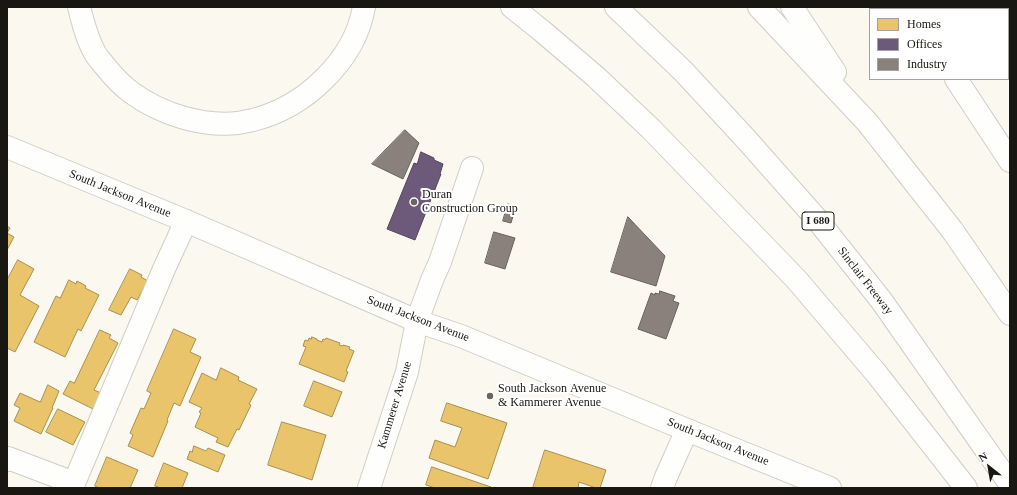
<!DOCTYPE html>
<style>
body{margin:0}
#map{position:relative;width:1017px;height:495px;overflow:hidden;background:#faf8ef;font-family:"Times New Roman",serif}
canvas{display:block}
.frame{position:absolute;inset:0;border:8px solid #181711;pointer-events:none}
.legend{position:absolute;left:869px;top:8px;width:140px;height:72px;box-sizing:border-box;background:#fff;border:1px solid #a3a2a0;margin:0;padding:5px 7px;list-style:none;font-size:12px;color:#181711}
.legend li{display:flex;align-items:center;gap:8px;height:20px}
.legend b{width:20px;border:1px solid #a3a2a0}
.north{position:absolute;left:969px;top:447px;width:40px;height:40px;-webkit-text-stroke:3px #fff;paint-order:stroke;rotate:329deg;font-size:11px;font-weight:700;line-height:16px;text-align:center;color:#181711}
.north::after{content:'';display:block;margin:auto;width:14px;height:18px;background:#181711;clip-path:polygon(50% 0,100% 100%,50% 72%,0 100%)}
</style>
<div id="map">
<canvas width="1017" height="495"></canvas>
<div class="frame"></div>
<ul class="legend">
<li><b style="height:11px;background:#e9c46a"></b>Homes</li>
<li><b style="height:11px;background:#6d597a"></b>Offices</li>
<li><b style="height:11px;background:#8a817c"></b>Industry</li>
</ul>
<div class="north">N</div>
</div>
<script>
const g = document.querySelector('canvas').getContext('2d');
g.lineJoin = 'round';
function fill(path, color) { g.fillStyle = color; g.fill(path, 'evenodd'); }
function stroke(path, color, width, dash) { g.strokeStyle = color; g.lineWidth = width; g.lineCap = dash ? 'butt' : 'round'; g.setLineDash(dash || []); g.stroke(path); }
function write(font, color, halo, rows, align = 'center') {
  g.font = font + ' "Times New Roman",serif'; g.lineWidth = 4; g.setLineDash([]); g.textBaseline = 'middle'; g.strokeStyle = halo; g.fillStyle = color; for (const [text, x, y, turn = 0] of rows) {
    g.save(); g.translate(x, y); g.rotate((+turn || 0) * Math.PI / 180); g.textAlign = isNaN(turn) ? turn : align; if (halo) g.strokeText(text, 0, 0); g.fillText(text, 0, 0); g.restore();
  }
}
const homes = new Path2D(`
 M7,226l3,2 -3,5 7,4 -7,13z
 M18,260l16,9 -14,26 19,11 -24,46 -8,-4v-68z
 M130,269l12,6 -1,2 7,4 -11,19 -6,-3 -10,18 -12,-5z
 M69,280l7,4 1,-3 9,5 -1,2 14,7 -18,36 -3,-2 -13,28 -31,-15 22,-46 4,2z
 M174,329l22,10 -6,13 11,5 -21,49 -6,-3 -7,17 1,1 -15,36 -25,-11 5,-11 -3,-2 11,-25 3,1 7,-16 -4,-2z
 M100,330l11,5 -2,3 9,5 -24,47 7,3 -8,16 -30,-15 7,-13 4,2z
 M312,337l5,2v1l5,2 1,-3 2,1 1,-2 14,5 -1,2 4,1v-1l7,2 -1,2 5,2 -8,20 2,1 -4,10 -45,-18 7,-17 -3,-1 2,-6 3,1 1,-3 2,1z
 M221,368l18,9 -1,3 19,9 -8,15 2,1 -12,25 -2,-1 -9,18 -12,-5 2,-4 -23,-11 6,-14 -2,-1 3,-4 -13,-6 13,-29 14,7z
 M314,381l28,11 -10,25 -28,-11z
 M48,385l11,6 -7,17h1l-12,26 -27,-13 6,-13 -6,-3 6,-12 20,9z
 M447,403l60,20 -19,56 -59,-21 6,-18 20,7 7,-19 -21,-7z
 M58,409l27,13 -12,23 -27,-13z
 M282,422l44,13 -14,45 -44,-15z
 M194,446l12,5 2,-3 17,7 -7,17 -31,-13 3,-8 2,1z
 M545,450l61,20 -6,18h-4l-17,-6 -1,6h-45z
 M107,457l31,13 -8,18h-31l-4,-2z
 M164,463l24,10 -6,15h-21l-6,-2z
 M432,467l59,20 -1,1h-55l-9,-3z`);
fill(homes, '#e9c46a');
stroke(homes, '#aa904f', 1);
const offices = new Path2D(`
 M421,152l13,6v2l9,4 -3,10h1l-26,66 -28,-11 27,-66 3,1z`);
fill(offices, '#6d597a');
stroke(offices, '#54455a', 1);
const industry = new Path2D(`
 M405,130l14,13 -16,36 -31,-15z
 M508,204l8,2 -5,17 -8,-2z
 M628,217l37,39 -9,30 -45,-14z
 M494,232l21,6 -10,31 -20,-6z
 M660,291l15,5 -2,5 6,2 -13,36 -28,-10 13,-36 4,2v-2l4,1z`);
fill(industry, '#8a817c');
stroke(industry, '#68615c', 1);
const minor = new Path2D(`
 M997,7l2,2
 M1008,23l2,4
 M7,460l1,-2 66,25
 M72,488l92,-219 22,-48
 M369,488l38,-116 10,-51 15,-41 8,-18 32,-94
 M662,488l4,-11 21,-47`);
const major = new Path2D(`
 M7,147l179,74 231,100 44,15 226,94 143,58`);
const highway = new Path2D(`
 M79,7c4,16 8,32 16,46 2,4 6,8 9,12 8,10 18,21 28,28 29,21 70,34 106,30 5,-1 10,-2 15,-3 27,-7 50,-20 70,-40 21,-20 36,-45 41,-73
 M512,7l30,24 54,46 55,52 145,150 80,94 90,115
 M616,7l67,64 62,67 70,79 66,83 129,184
 M759,7l108,115 85,108 58,84
 M792,7l43,65
 M909,7l1,2
 M956,79l54,82`);
stroke(minor, '#cfcec7', 24);
stroke(major, '#cfcec7', 24);
stroke(highway, '#cfcec7', 24);
stroke(minor, '#fefefd', 22);
stroke(major, '#fefefd', 22);
stroke(highway, '#fefefd', 22);
for (const [x, y, r, color] of [
 [414,202,4,"#67665f"],
 [490,396,4,"#67665f"]
]) { const dot = new Path2D(); dot.arc(x, y, r, 0, 2 * Math.PI); g.fillStyle = color; g.fill(dot); stroke(dot, '#fff', 1.5); }
for (const [x, y, w] of [
 [818,221,32]
]) { const box = new Path2D(); box.roundRect(x - w / 2, y - 9, w, 18, 3); g.fillStyle = '#fff'; g.fill(box); stroke(box, '#181711', 1); }
write('bold 11px', '#181711', null, [
 ["I 680",818,221]
]);
write('12px', '#181711', '#fff', [
 ["South Jackson Avenue",120,194,22],
 ["Sinclair Freeway",865,281,52],
 ["South Jackson Avenue",418,319,21],
 ["Kammerer Avenue",395,405,-73],
 ["South Jackson Avenue",718,442,22]
]);
write('12px', '#181711', '#fff', [
 ["Duran",422,195],
 ["Construction Group",422,209],
 ["South Jackson Avenue",498,389],
 ["& Kammerer Avenue",498,403]
], 'left');
</script>
